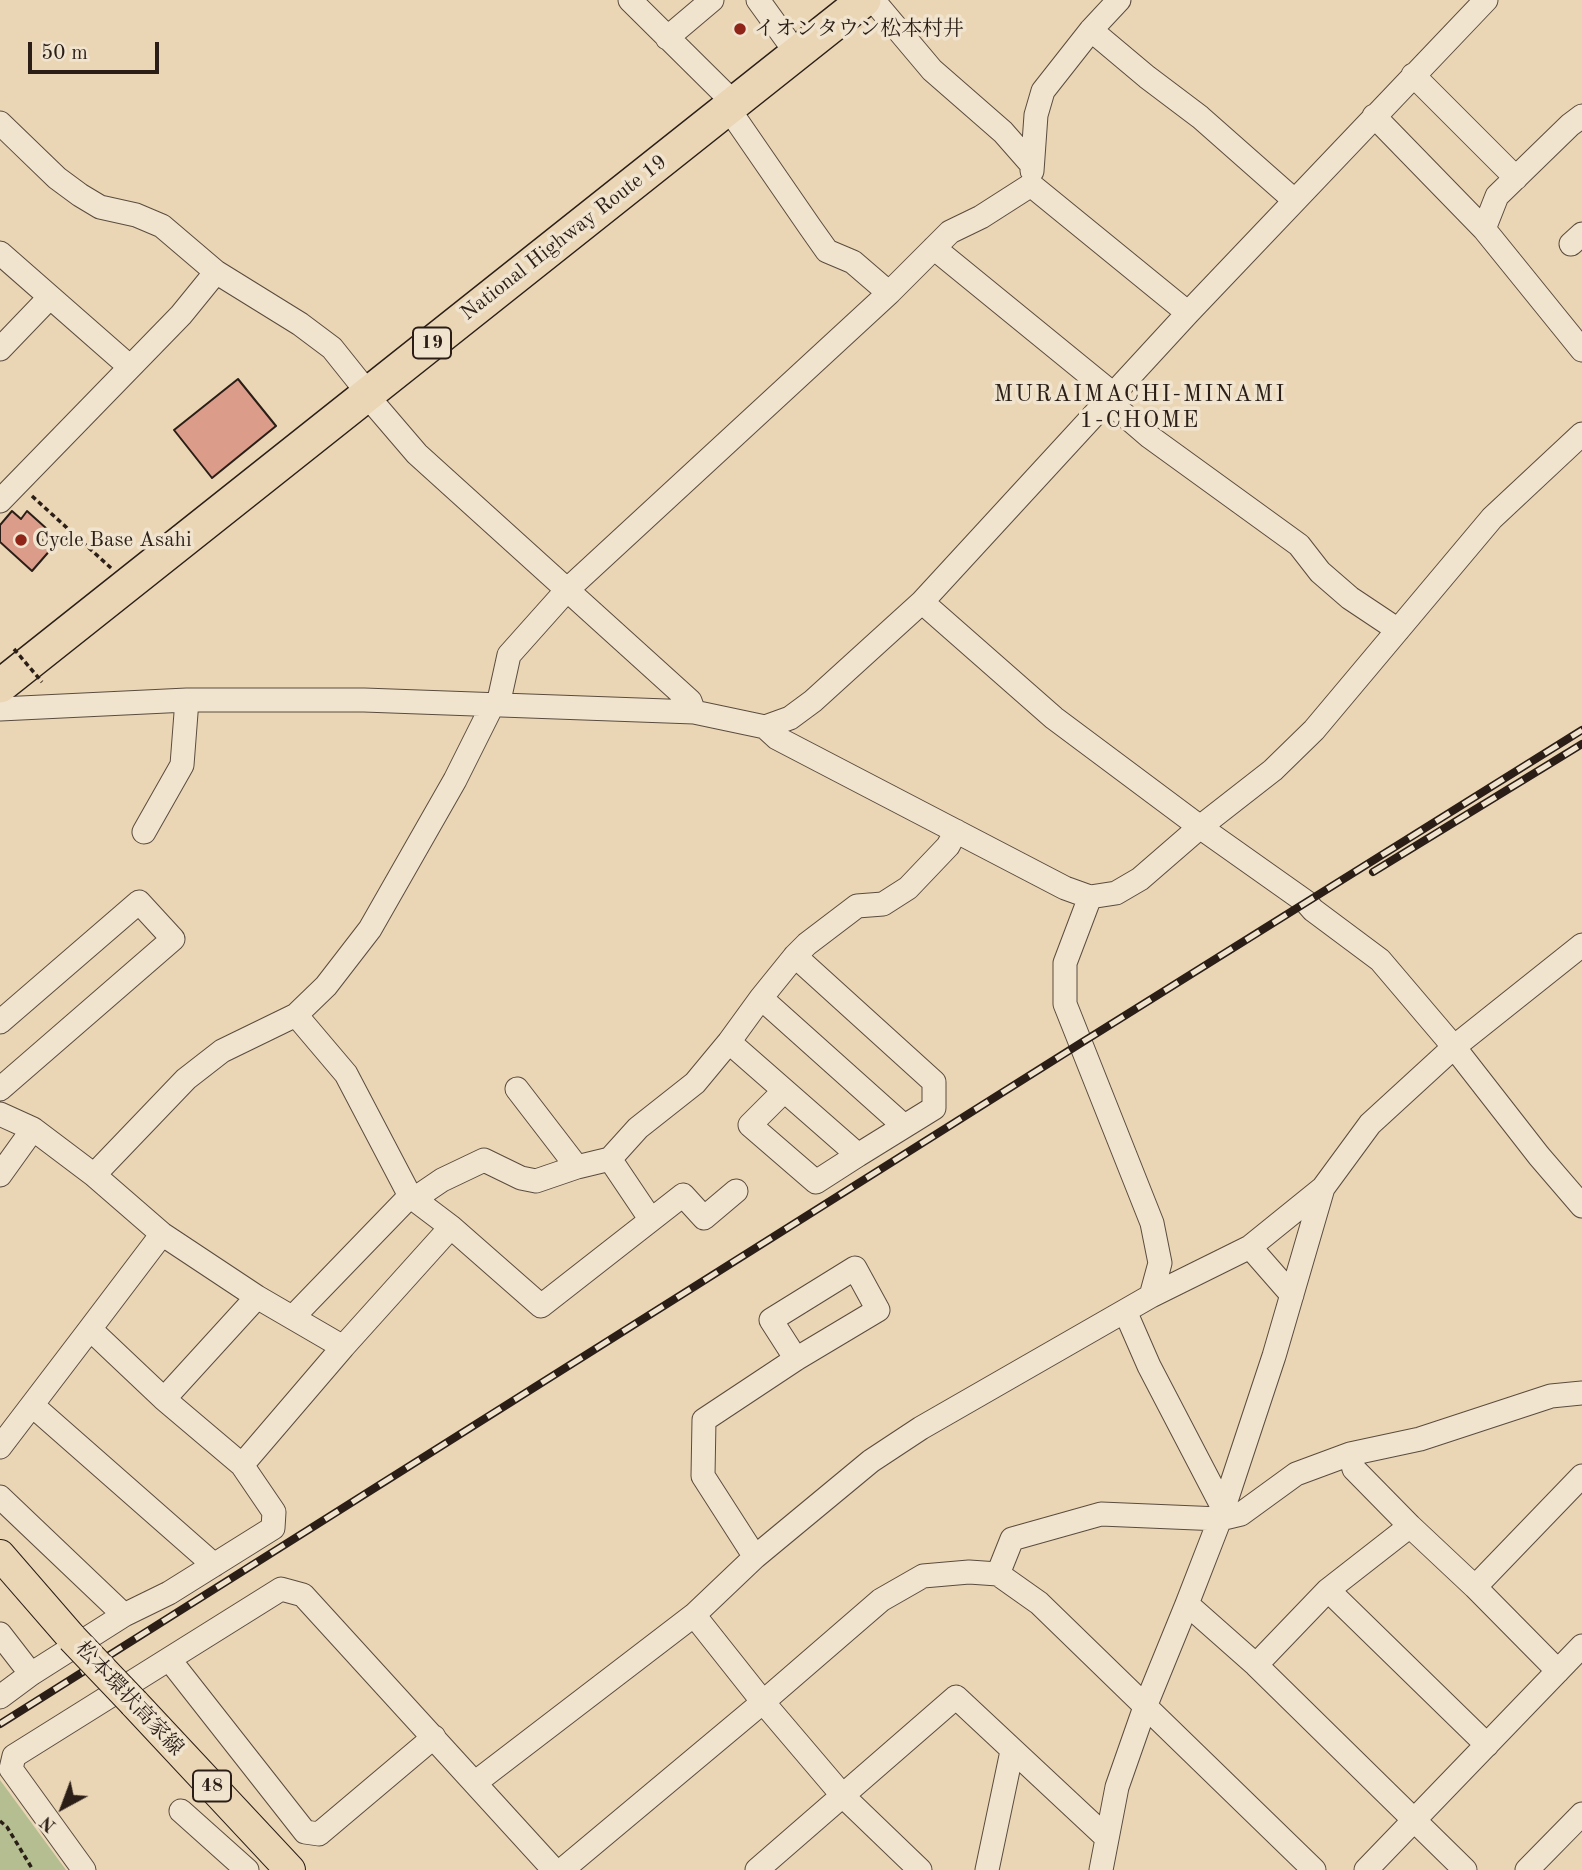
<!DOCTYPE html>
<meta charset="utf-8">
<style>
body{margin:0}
#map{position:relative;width:1582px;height:1870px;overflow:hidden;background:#ead5b5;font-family:"Old Standard TT",serif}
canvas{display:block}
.north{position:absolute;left:28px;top:1772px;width:70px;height:70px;-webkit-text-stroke:5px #f1e4cf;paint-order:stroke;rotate:221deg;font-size:19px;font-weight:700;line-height:28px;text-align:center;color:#2a1e17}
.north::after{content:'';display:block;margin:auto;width:24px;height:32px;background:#2a1e17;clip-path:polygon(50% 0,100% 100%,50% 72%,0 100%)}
.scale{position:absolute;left:28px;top:42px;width:131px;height:32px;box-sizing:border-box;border:4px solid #2a1e17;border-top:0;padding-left:9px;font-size:21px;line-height:24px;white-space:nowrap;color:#2a1e17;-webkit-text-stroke:5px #f1e4cf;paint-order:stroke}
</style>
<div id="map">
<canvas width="1582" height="1870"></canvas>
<div class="north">N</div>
<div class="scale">50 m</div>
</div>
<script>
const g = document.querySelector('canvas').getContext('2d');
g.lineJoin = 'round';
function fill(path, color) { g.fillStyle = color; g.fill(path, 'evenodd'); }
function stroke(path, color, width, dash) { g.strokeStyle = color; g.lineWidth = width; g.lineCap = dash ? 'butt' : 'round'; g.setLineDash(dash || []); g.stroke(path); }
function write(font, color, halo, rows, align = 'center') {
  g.font = font + ' "Old Standard TT","Noto Serif JP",serif'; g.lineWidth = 7; g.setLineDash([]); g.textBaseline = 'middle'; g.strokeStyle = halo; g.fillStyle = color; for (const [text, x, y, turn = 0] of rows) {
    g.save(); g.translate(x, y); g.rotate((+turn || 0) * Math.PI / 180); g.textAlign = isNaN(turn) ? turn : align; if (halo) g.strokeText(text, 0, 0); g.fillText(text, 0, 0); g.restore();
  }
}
fill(new Path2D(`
 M0,1780l66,90h-66z`), '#b4be90');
const building = new Path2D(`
 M238,379l38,47 -64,52 -38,-48z
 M12,511l9,8 6,-8 20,18 -7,9 12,10 -20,23 -32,-29v-17z`);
fill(building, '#db9c8a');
stroke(building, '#2a1e17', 2);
const minor = new Path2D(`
 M630,0l104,103
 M758,0l39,54
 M873,0l59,70 71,62 29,33
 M1091,30l56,47 53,40 94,83
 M667,38l45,-38
 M1413,75l103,103
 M728,108l82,119 17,24 26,11 36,31
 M1374,116l110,113 98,121
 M0,123l57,55 23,17 20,12 36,8 26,11 54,46 84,52 32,24 36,45 7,12 42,49 273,247 4,11
 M1032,171l4,-56 7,-24 48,-61 28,-30
 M1031,185l157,128
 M1484,229l13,-33 73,-71 12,-9
 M1571,244l11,-10
 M934,248l179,146
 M0,253l130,114
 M0,349l50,-52
 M1107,400l43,37 149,108 21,27 30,26 48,32
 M0,501l181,-186 35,-43
 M922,602l132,116 146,109 106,75 7,8 67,50 74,87 85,109 43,50
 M498,705l11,-50 58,-65 322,-297 61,-61 31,-15 50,-32
 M0,709l187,-9h177l330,12 71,15 25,-9 23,-17 109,-99 266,-289 298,-313
 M765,727l12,11 288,150 25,9 26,-4 24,-14 60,-52 73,-57 41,-40 178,-212 90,-84
 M144,832l38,-67 5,-65
 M1090,897l-25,66v41l87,219 8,40 -9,33
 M761,998l143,128
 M0,1022l139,-120 34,37 -173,150
 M729,1042l129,113 76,-47v-26l-139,-126
 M517,1089l60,78
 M784,1091l-34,34 66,57 42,-27
 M0,1114l33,15
 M0,1175l33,-46 61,46 68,59 95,63 86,50
 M94,1175l92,-96 36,-28 74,-36 30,-29 44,-57 85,-149 38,-76
 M414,1199l28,-19 42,-20 37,18 15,3 41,-14 33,-8 28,-31 57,-45 34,-41 32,-44 34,-42 12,-12 50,-38 26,-2 25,-16 40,-42 8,-15
 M651,1220l32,-25 21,23 32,-27
 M451,1227l90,79 110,-86 -41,-61
 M162,1234l-72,95 74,70 93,-102
 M1250,1247l42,48
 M1125,1311l24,55 74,142
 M293,1317l117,-121
 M164,1399l78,66
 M32,1405l182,160
 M0,1447l90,-118
 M1350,1454l4,15 56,57
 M0,1497l124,118
 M755,1557l-52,-81 1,-56 92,-61 82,-49 -23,-42 -84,52 25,39
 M998,1574l14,-35 89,-25 119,5 21,-5 55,-40 54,-20 70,-15 131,-43 31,-3
 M1475,1587l83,84
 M1328,1590l159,155
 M1187,1604l69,61 209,205
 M694,1615l69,87 80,94 77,74
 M0,1634l31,40
 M169,1659l136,173 14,2 115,-97
 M1256,1665l72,-75 82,-64 65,61 107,-111
 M0,1697l31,-23 93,-59 45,-22 104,-65 1,-16 -32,-47 101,-118 108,-120 -41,-31 -64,-122 -50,-59
 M476,1782l218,-167 61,-58 116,-96 50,-33 230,-132 99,-49 73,-59 47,-64 84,-77 128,-102
 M181,1811l66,59
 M84,1870l-73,-101 3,-13 267,-167 22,6 251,275
 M562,1870l201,-168 118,-102 42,-24 46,-4 29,2 41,29 275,267
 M757,1870l199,-173 151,141
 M987,1870l25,-119
 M1101,1870l16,-83 28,-80 42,-103 33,-85 54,-163 49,-168
 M1366,1870l216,-224
 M1527,1870l55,-56`);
const major = new Path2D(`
 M0,1555l72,83
 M134,1703l156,167`);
const highway = new Path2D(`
 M0,686l864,-686`);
stroke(minor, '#5a4c3e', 25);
stroke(major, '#2a1e17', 32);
stroke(highway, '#2a1e17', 36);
stroke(new Path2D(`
 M32,496l79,72
 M0,1821l7,6 26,43`), '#2a1e17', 3.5, [5, 3.5]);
stroke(minor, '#f1e4cf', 23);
stroke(major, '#ead5b5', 30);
stroke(highway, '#ead5b5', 33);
const rail = new Path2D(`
 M1373,872l209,-128
 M0,1724l1081,-681 501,-313`);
stroke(rail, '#2a1e17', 8);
stroke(rail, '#f1e4cf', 5, [16]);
const majorBridge = new Path2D(`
 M72,1638l62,65`);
stroke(majorBridge, '#2a1e17', 32, []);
stroke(new Path2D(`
 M14,649l28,33`), '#2a1e17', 3.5, [5, 3.5]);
stroke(majorBridge, '#ead5b5', 30);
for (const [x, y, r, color] of [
 [740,29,7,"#8f2418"],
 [21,540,7,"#8f2418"]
]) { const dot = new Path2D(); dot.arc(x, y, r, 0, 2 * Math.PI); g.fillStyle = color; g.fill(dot); stroke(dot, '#f1e4cf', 2.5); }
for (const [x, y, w] of [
 [432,343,38],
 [212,1786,38]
]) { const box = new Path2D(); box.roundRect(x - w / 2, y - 15.5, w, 31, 5); g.fillStyle = '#f1e4cf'; g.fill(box); stroke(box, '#2a1e17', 2); }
write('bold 19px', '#2a1e17', null, [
 ["19",432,343],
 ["48",212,1786]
]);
write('21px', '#2a1e17', '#f1e4cf', [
 ["イオンタウン松本村井",754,29],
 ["Cycle Base Asahi",35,540]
], 'left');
write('21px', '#2a1e17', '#f1e4cf', [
 ["National Highway Route 19",564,238,-38],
 ["松本環状高家線",129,1699,47]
]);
g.letterSpacing = '2px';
write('23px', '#2a1e17', '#f1e4cf', [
 ["MURAIMACHI-MINAMI",1140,395],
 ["1-CHOME",1140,421]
]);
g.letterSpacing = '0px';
</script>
